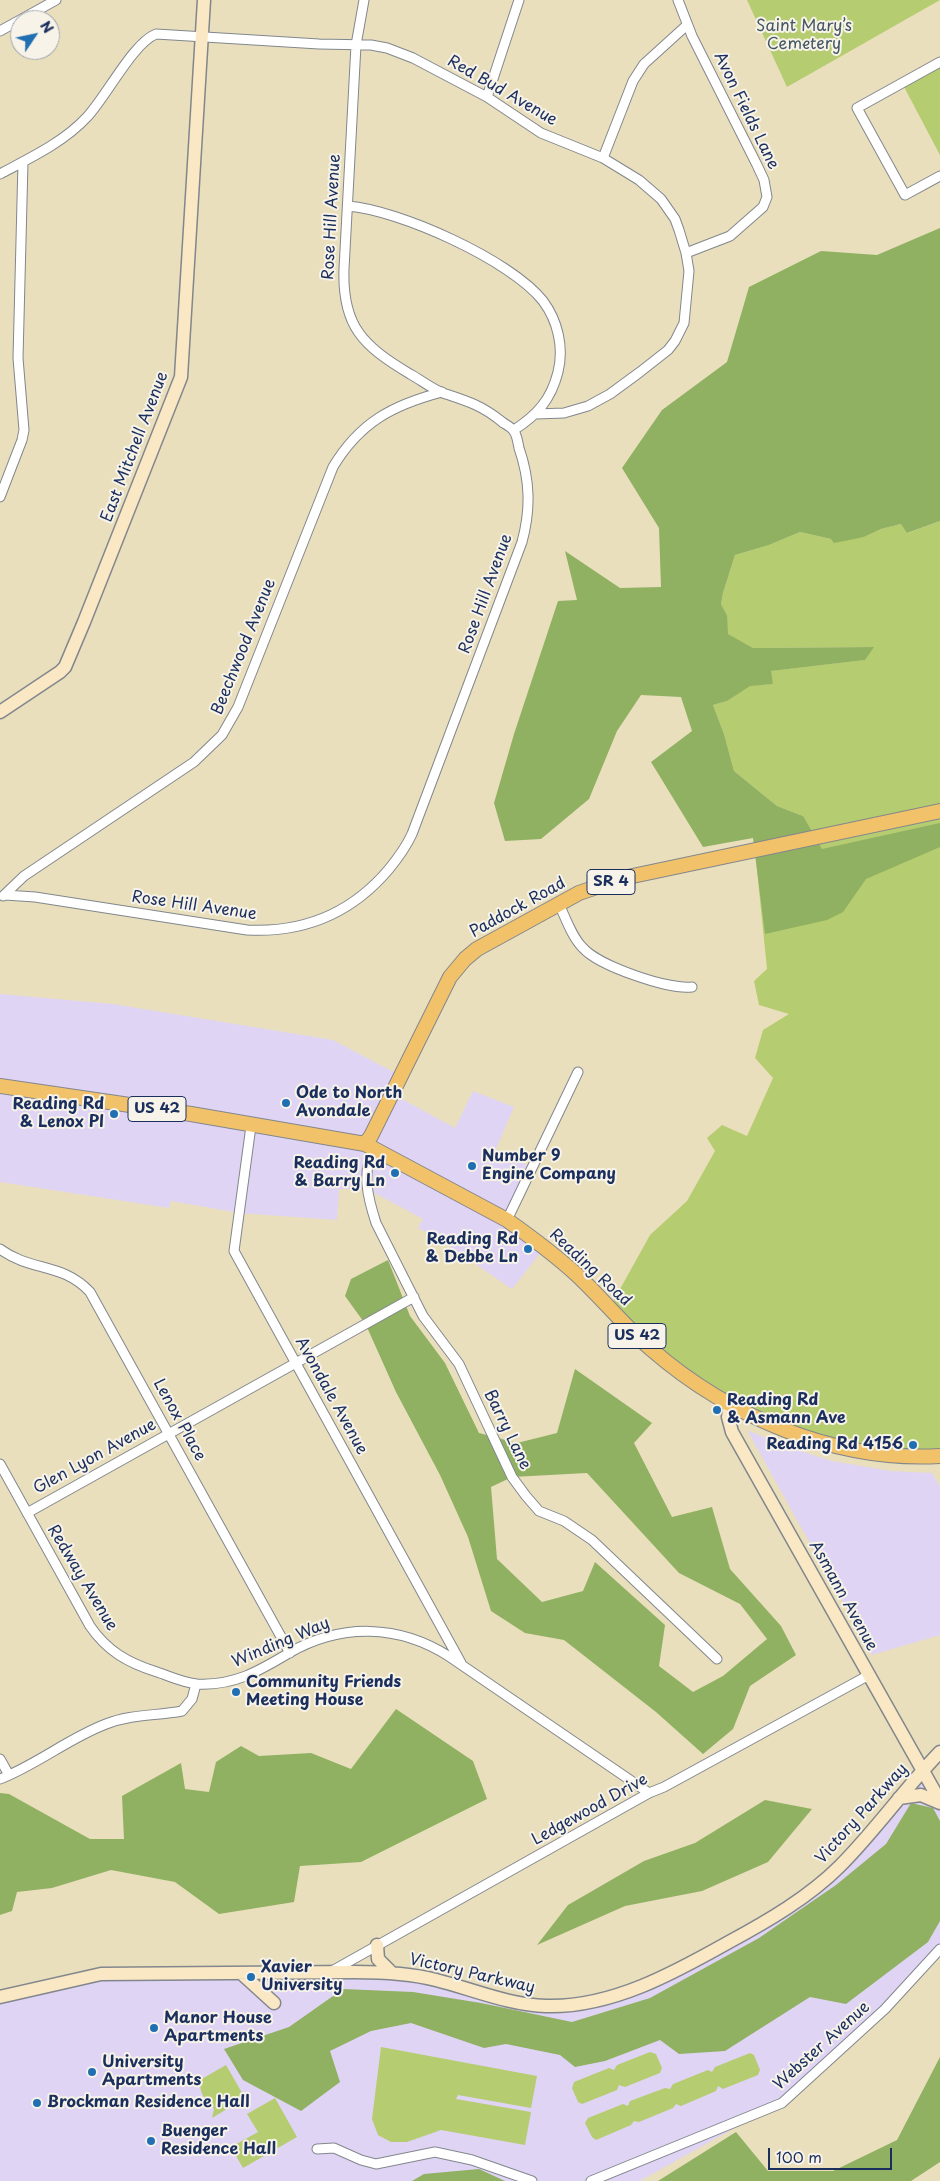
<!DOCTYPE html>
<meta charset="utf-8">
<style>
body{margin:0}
#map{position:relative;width:940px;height:2181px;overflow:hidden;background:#e9dfbc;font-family:"Playpen Sans",sans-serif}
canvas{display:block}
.north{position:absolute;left:10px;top:10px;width:50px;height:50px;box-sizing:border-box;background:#f7f3e8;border:1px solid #9fa5b1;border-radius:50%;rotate:56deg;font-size:14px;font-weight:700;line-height:20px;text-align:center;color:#1b2f5e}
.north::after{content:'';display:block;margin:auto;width:18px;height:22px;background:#1f6fb2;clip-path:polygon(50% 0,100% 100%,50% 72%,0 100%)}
.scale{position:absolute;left:768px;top:2148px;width:124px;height:22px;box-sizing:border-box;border:2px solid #1b2f5e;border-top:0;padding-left:6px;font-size:15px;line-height:18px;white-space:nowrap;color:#1b2f5e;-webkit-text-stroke:4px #f7f3e8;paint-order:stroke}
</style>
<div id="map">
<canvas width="940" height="2181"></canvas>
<div class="north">N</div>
<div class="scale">100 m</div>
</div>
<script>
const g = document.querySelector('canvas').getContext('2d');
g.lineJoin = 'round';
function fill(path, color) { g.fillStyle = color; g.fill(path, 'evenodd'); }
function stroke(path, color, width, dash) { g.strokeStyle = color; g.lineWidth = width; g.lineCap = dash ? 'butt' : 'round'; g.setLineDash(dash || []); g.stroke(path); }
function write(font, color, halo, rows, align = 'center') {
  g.font = font + ' "Playpen Sans",sans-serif'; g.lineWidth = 4; g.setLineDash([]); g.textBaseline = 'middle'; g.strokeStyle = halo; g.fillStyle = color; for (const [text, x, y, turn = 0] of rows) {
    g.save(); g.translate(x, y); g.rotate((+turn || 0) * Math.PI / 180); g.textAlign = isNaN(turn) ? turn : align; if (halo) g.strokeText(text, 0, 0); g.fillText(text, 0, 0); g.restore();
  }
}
fill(new Path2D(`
 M0,994l113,10 220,36 68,36 -8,18 62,34 18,-37 41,16 -18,42 36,19 -24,52 36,28 -32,41 -73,-50 -21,-11 5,-9 -56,-30h-28l-2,31 -98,-7 -68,-12 -2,7 -169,-26z
 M747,1430l38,16 47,15 59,10 41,2 8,14v148l-68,20z
 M922,1770l18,31v148l-128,129 -49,34 -123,69h-640v-184l73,-18 308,-7 178,35 112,-32 134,-80z`), '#e0d4f4');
fill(new Path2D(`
 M747,0h193l-153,87z
 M940,62v93l-38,-72z
 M940,521v935l-66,-4 -144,-47 -121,-96 41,-74 37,-34 28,-50 -8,-13 15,-13 25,11 26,-58 -18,-20 8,-28 26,-16 -30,-9 -5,-24 13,-12 -12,-119 48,-34 -26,-10 -43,-35 -10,-37 -11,-29 14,-4 22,-16 24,-1 -3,-13 94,-11 9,-13 -120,1 -26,-14v-19l-6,-11 2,-11 12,-38 34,-10 31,-13 31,7 33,-2 17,-8 20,-5 7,9z
 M381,2047l156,29 -6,32 -73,-13 -2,4 75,13 -6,33 -84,-15 -34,12h-16l-13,-7 -6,-16z
 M650,2052l6,2 6,14 -2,5 -35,14 -6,-2 -2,5 -35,14 -4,-2 -6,-14 2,-6 35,-14 5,2 3,-5z
 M750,2053l4,2 6,15 -2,5 -35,14 -5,-3 -2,5 -35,15 -5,-2 -3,4 -34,14 -5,-1 -3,4 -35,15 -4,-3 -7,-14 3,-5 35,-14 5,2 2,-5 35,-13 5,1 3,-5 35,-14 4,2 3,-5z
 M226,2065l19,33 -33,20 2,-9c-9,-12 -14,-12 -14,-29z
 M275,2098l22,39 -54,31 -12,-21 27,-15 -11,-18z`), '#b5cc70');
fill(new Path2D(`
 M940,228v293l-33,12 -6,-9 -20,5 -17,8 -30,6 -3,-4 -31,-7 -31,13 -34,10 -12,38 -2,11 6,11 1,19 25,14 121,-1 -9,13 -94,11 2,13 -23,2 -23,15 -14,4 11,29 10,37 43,35 26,10 19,33 118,-26v24l-74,32 -23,33 -16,8 -62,14 -12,-96 -50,9 -52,-85 41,-31 -11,-34 -40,-2 -24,36 -28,68 -48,40 -36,2 -11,-38 20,-69 44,-133 19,-1 -12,-49 55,37 41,-1 -2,-59 -37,-60 40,-58 65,-48 22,-75 72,-36 56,4z
 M388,1260l22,56 35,47 34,70 38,10 40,-10 18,-64 77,54 -18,20 38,74 40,-10 18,62 51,57 15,29 -46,31 -17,43 -30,25 -47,-42 -92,-72 -39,-7 -34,-22 -23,-74 -28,-62 -44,-83 -30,-67 -21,-29 6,-17zM587,1473l92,100 61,31 27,35 -44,37 -30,16 -34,-26 6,-41 -70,-63 -12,29 -41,11 -45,-43 -6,-72 21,-10z
 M396,1709l77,52 14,38 -126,63 -61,4 -6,36 -75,12 -44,-32 -64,-12 -59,18 -35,4 -5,19 -12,4v-122l9,1 81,45h34l-2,-43 59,-33 4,26 24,3 7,-30 25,-16 18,10 52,-3 40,16z
 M765,1800l47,9 -44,53 -66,29 -77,15 -88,39 31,-40 76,-44 51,-18z
 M911,1803l22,5 7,13v100l-12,21 -82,62 -36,-7 -85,54 -46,3 -19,-14 -55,21 -30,6 -15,-12 -54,-11 -22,4 -73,-25 -40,8 -41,20 10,31 -39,29 -58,-31 -19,-31 65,-22 54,-38 70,3 68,11 91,19 78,-24 109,-60 77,-53 50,-41z
 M940,2057v105l-29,19h-253l78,-49 32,39h65l64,-31z
 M479,2169l26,12h-93l12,-7z`), '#90b062');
const street = new Path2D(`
 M678,0l14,36 65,129 7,15 3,17 -4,10 -33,29 -44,17
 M20,20l36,-20
 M0,31l20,-11
 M940,62l-83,46 48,87 35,-19
 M487,97l32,-97
 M603,158l30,-77 11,-17 43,-39
 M0,174c30,-16 64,-32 87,-57 19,-20 46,-74 69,-83l163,10 52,1 16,3 26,10 74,39 54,36 62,25 36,22 22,19 14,20 4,11 7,23 3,18 -5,52 -9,18 -7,9 -28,22 -30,22 -22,12 -24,7 -28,1
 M348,206c51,4 163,54 195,95 15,20 21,47 15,71 -7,28 -21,43 -44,58
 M0,497l22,-57 2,-10 -6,-72 5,-196
 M5,895l30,2 212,33c57,3 105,-17 142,-61 9,-11 17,-22 23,-35l110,-292c9,-33 8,-62 -3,-94 -1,-5 -2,-14 -6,-18 -3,-4 -9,-6 -12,-9 -20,-16 -34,-20 -58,-28 -11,-4 -22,-13 -33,-19 -47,-28 -68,-48 -66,-105l12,-224 8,-45
 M3,896l21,-20 170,-114 28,-27 16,-28 95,-240c27,-45 60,-62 109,-75
 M559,904c7,15 13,33 24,44 16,18 86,42 109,39
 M251,1126l-17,125 227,412
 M374,1148c-13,25 -6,50 2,75l47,93 36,48 53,113 14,19 13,15 25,10 28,19 125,119
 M507,1220l71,-148
 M0,1249c31,23 62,13 90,43l200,361
 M0,1464l90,162c17,25 38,37 67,46 12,4 27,11 40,12 37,2 62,-13 92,-31 52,-30 110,-29 161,4l199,136
 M27,1513l387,-216
 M0,1759l9,16
 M0,1779c38,-15 69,-41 106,-55 25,-10 50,-8 76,-13l10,-12 4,-15
 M332,1971l317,-178 15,-6 205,-112
 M317,2149l17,-1 27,12 15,4 59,-12 37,8 60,21
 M591,2181l191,-78 103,-94 55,-60`);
const secondary = new Path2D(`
 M0,712l60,-40 5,-5 19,-45 97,-245 23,-377
 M730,1405l-2,12 4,15 208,369
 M899,1798l22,-3 19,8
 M377,1945l1,14 14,14
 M241,1973l33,30
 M0,1997l101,-23 253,-2c27,0 55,1 82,8 36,9 73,25 110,26 65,2 128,-33 183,-64 39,-21 80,-45 111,-76 36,-36 65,-78 100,-114`);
const primary = new Path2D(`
 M0,1086l191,28 174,30 142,76c24,17 48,35 69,54 26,24 48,52 75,75 78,68 185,113 289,107
 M365,1144l6,-8 79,-159 15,-18 12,-10 82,-45 20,-11 44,-15 317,-67`);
stroke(street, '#82878d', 11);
stroke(secondary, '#82878d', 15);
stroke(primary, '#82878d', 16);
stroke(street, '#fff', 9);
stroke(secondary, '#fae7c3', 12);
stroke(primary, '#f2c26a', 14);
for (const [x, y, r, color] of [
 [286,1103,5,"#1f6fb2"],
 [114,1114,5,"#1f6fb2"],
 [472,1166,5,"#1f6fb2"],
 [395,1173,5,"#1f6fb2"],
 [528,1249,5,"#1f6fb2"],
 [717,1410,5,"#1f6fb2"],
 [913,1445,5,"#1f6fb2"],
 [236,1692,5,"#1f6fb2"],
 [251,1977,5,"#1f6fb2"],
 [154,2028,5,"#1f6fb2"],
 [92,2072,5,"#1f6fb2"],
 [37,2103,5,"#1f6fb2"],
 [151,2141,5,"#1f6fb2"]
]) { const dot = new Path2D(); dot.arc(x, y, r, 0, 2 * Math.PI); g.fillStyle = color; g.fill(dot); stroke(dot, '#f7f3e8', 2); }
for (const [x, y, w] of [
 [611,882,48],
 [157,1109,58],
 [637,1336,58]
]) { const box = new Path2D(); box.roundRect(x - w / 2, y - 12.5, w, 25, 4); g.fillStyle = '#f7f3e8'; g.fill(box); stroke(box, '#1b2f5e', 1); }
write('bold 15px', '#1b2f5e', null, [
 ["SR 4",611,882],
 ["US 42",157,1109],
 ["US 42",637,1336]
]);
write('16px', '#425662', '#f7f3e8', [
 ["Saint Mary’s",804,27],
 ["Cemetery",804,45]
]);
write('16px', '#1b2f5e', '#f7f3e8', [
 ["Red Bud Avenue",502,91,30],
 ["Avon Fields Lane",746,111,64],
 ["Rose Hill Avenue",332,217,-87],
 ["East Mitchell Avenue",135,447,-69],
 ["Rose Hill Avenue",486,594,-70],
 ["Beechwood Avenue",244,647,-68],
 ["Rose Hill Avenue",194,906,8],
 ["Paddock Road",518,908,-29],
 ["Reading Road",590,1268,43],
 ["Avondale Avenue",331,1396,61],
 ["Lenox Place",179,1420,61],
 ["Barry Lane",507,1430,64],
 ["Glen Lyon Avenue",95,1457,-29],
 ["Redway Avenue",82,1578,59],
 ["Asmann Avenue",843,1596,61],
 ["Winding Way",281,1643,-23],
 ["Ledgewood Drive",590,1810,-29],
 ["Victory Parkway",862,1814,-48],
 ["Victory Parkway",472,1974,13],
 ["Webster Avenue",822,2046,-42]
]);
write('bold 16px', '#1b2f5e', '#f7f3e8', [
 ["Ode to North",296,1094],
 ["Avondale",296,1112],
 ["Reading Rd",104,1105,"right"],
 ["& Lenox Pl",104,1123,"right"],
 ["Number 9",482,1157],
 ["Engine Company",482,1175],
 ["Reading Rd",385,1164,"right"],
 ["& Barry Ln",385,1182,"right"],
 ["Reading Rd",518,1240,"right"],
 ["& Debbe Ln",518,1258,"right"],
 ["Reading Rd",727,1401],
 ["& Asmann Ave",727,1419],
 ["Reading Rd 4156",903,1445,"right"],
 ["Community Friends",246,1683],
 ["Meeting House",246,1701],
 ["Xavier",261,1968],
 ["University",261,1986],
 ["Manor House",164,2019],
 ["Apartments",164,2037],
 ["University",102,2063],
 ["Apartments",102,2081],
 ["Brockman Residence Hall",47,2103],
 ["Buenger",161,2132],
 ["Residence Hall",161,2150]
], 'left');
</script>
